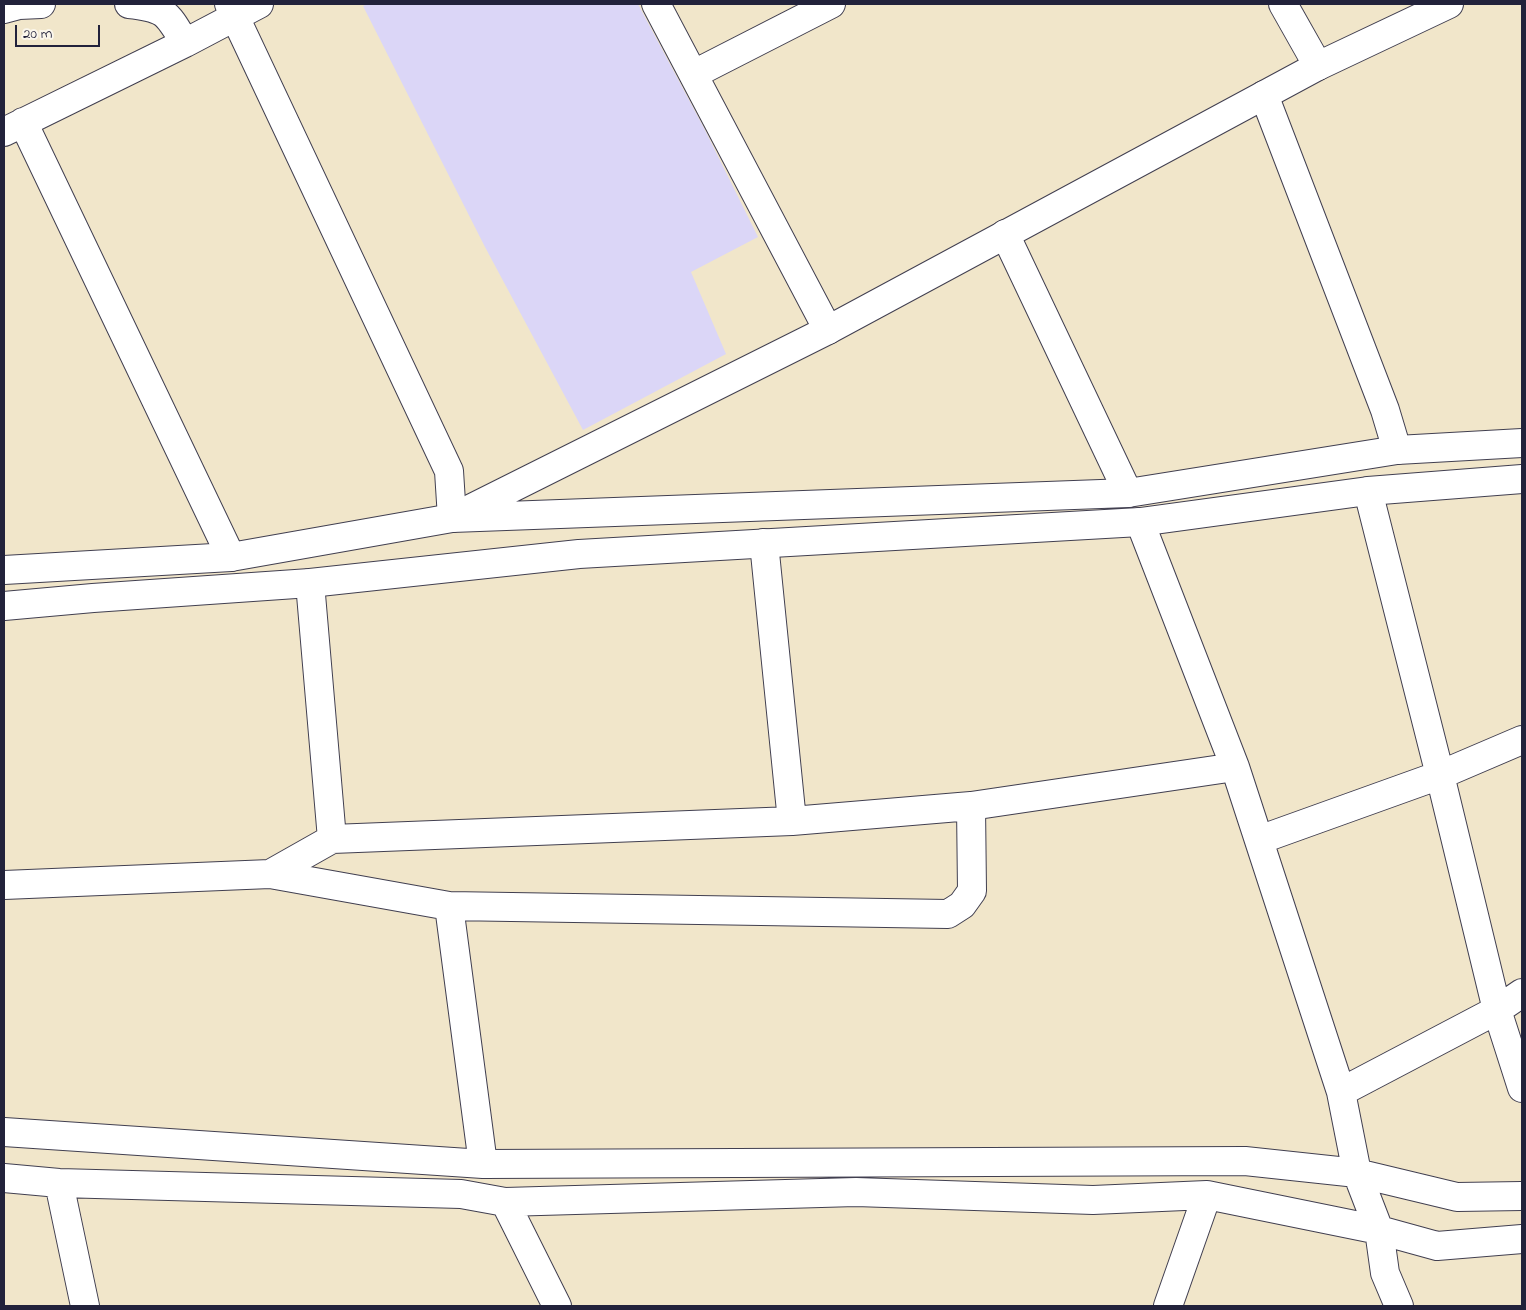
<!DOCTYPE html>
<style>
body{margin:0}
#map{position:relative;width:1526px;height:1310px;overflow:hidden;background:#f1e6ca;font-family:"Indie Flower",sans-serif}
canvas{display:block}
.frame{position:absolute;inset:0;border:5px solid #22223b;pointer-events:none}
.scale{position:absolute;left:15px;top:25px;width:85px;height:22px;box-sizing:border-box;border:2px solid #22223b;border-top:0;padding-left:6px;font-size:15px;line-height:18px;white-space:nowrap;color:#22223b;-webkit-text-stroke:4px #fbf7ec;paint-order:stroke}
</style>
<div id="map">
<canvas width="1526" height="1310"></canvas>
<div class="frame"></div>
<div class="scale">20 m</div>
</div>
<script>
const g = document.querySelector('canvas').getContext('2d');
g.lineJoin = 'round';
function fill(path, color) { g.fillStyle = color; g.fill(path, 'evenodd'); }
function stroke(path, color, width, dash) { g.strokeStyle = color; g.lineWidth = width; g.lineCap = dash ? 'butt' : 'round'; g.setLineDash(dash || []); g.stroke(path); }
fill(new Path2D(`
 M368,4h270l67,126 53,107 -67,35 35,82 -143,76 -98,-183 -122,-241z`), '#dbd6f7');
const minor = new Path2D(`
 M129,4c37,4 38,9 56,39
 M229,4l220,467 3,47
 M656,4l172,326
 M1283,4l35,62
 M4,9l15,-4 22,-1
 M694,74l137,-70
 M1264,95l121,315 12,40
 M23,122l208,435
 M4,132l181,-89 74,-39
 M1005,234l123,259
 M1368,491l72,284 57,235 25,78
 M1140,522l95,245 106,325 16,81 22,57 6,43 14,33
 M764,543l28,278
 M310,583l22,256
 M1259,840l181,-65 82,-35
 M270,874l179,32 499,8 14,-9 10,-14 -1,-85
 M4,885l266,-11 62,-35 460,-18 179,-15 264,-39
 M449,906l34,258
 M1341,1092l156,-82 25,-17
 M4,1132l479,32 762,-3 112,12 100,24 65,-1
 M4,1178l55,5 402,11 44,8 351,-10 237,8 114,-5 172,35 58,16 85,-7
 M59,1183l26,123
 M505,1202l52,104
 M1168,1306l39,-111`);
const major = new Path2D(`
 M462,513l366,-183 490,-264 131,-62
 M4,570l227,-13 221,-39 676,-25 269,-43 125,-7
 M4,606l89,-8 217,-15 269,-29 561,-32 228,-31 154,-12`);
stroke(minor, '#413f50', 30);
stroke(major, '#413f50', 30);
stroke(minor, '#fff', 28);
stroke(major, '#fff', 28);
</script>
